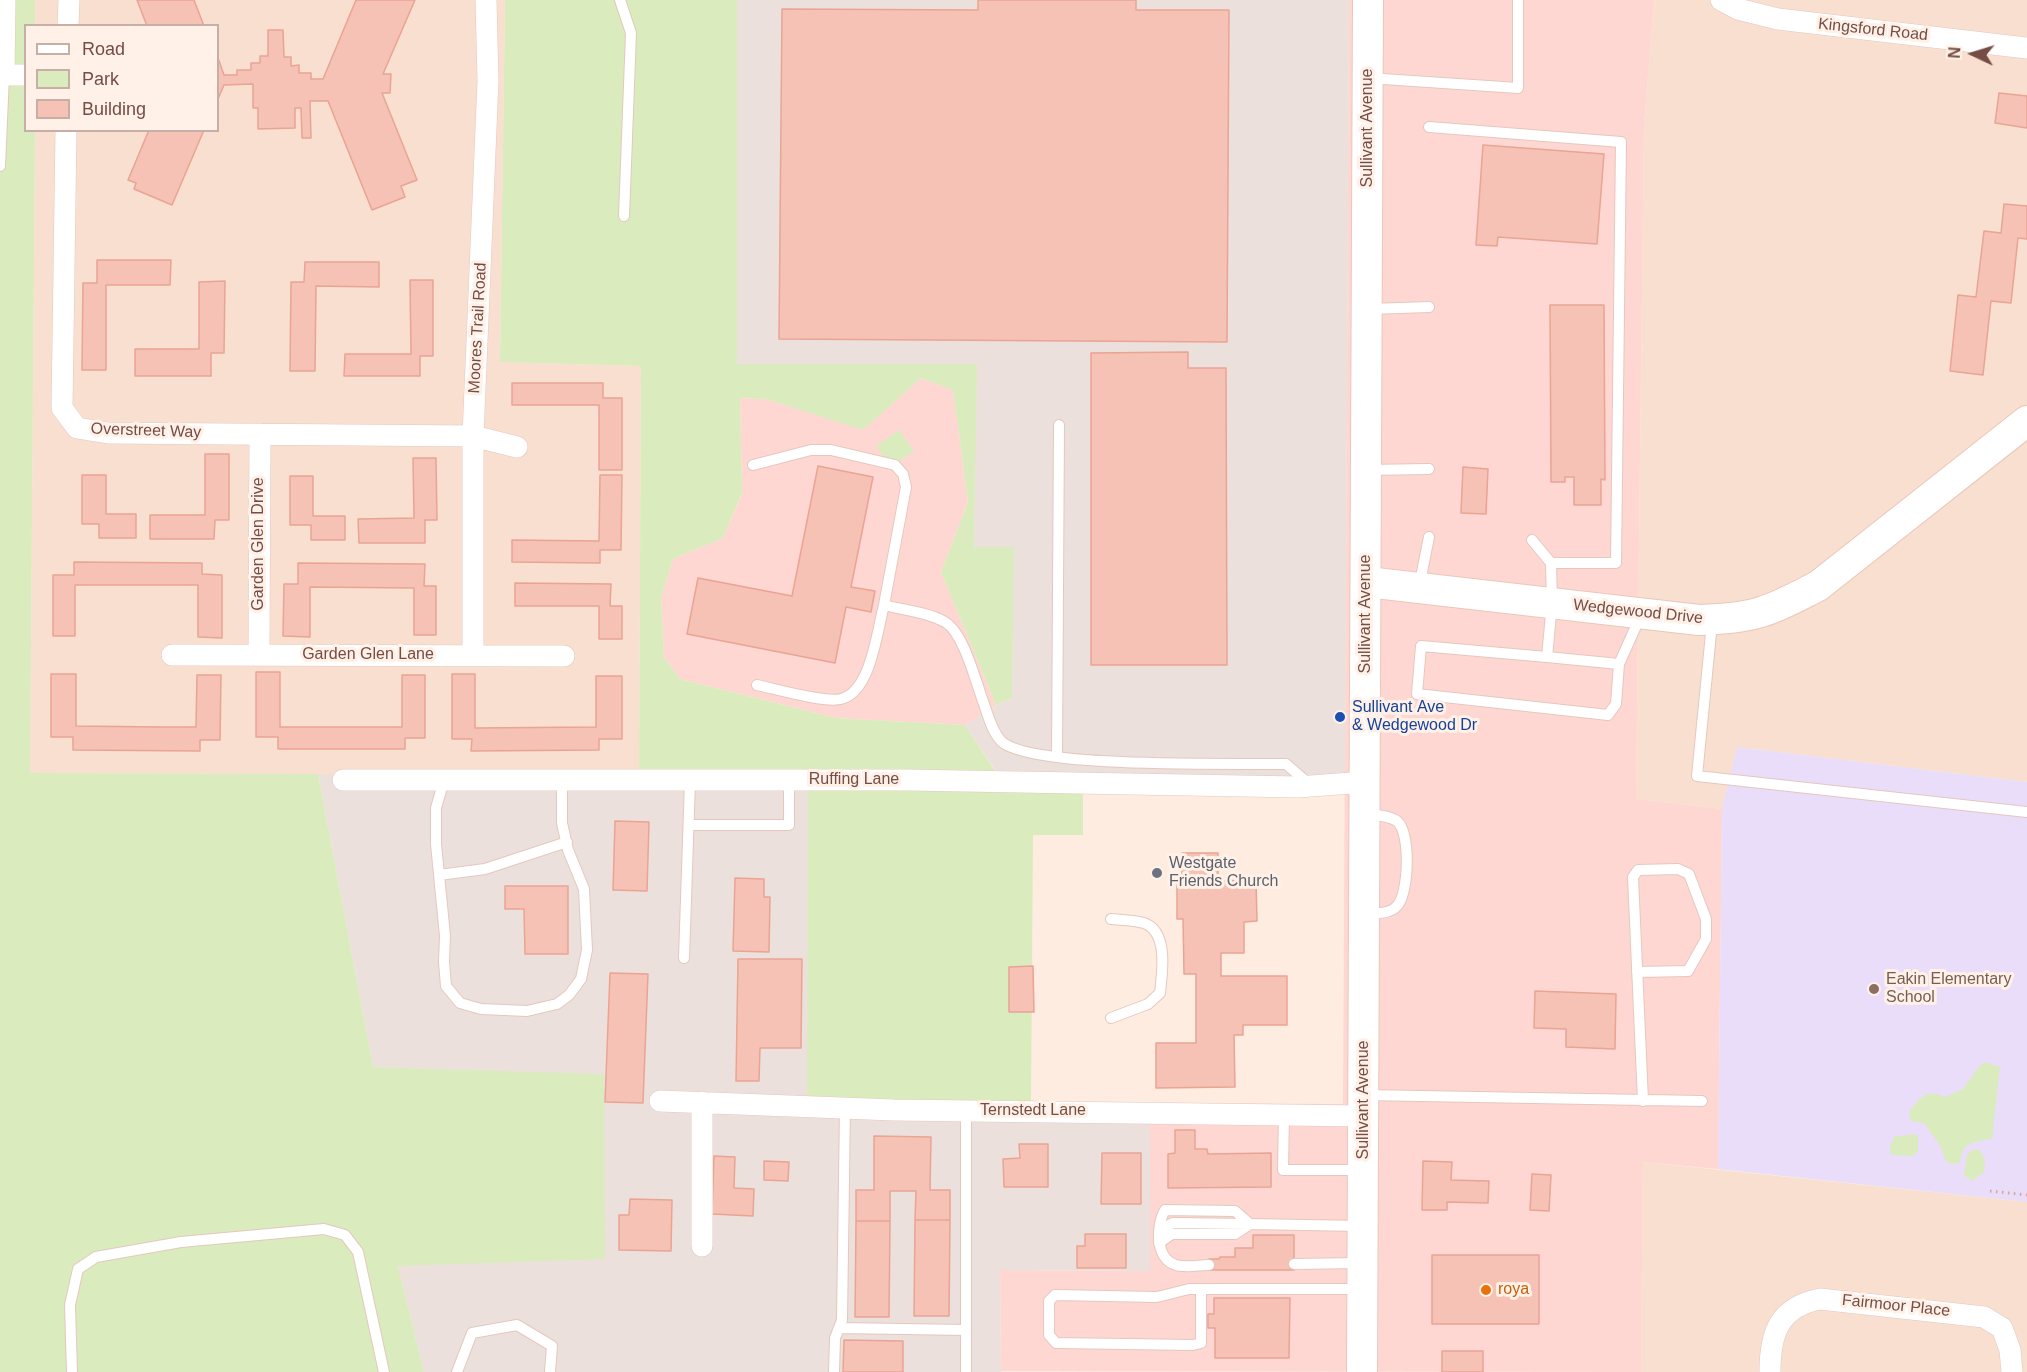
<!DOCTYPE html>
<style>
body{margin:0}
#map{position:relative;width:2027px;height:1372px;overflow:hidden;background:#feece0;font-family:Helvetica,sans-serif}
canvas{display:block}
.legend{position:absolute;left:24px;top:24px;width:195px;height:108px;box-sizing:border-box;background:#fff1e7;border:2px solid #c8afa6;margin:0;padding:8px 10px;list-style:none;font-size:18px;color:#764d45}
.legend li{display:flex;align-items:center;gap:12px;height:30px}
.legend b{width:30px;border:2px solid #c8afa6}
.north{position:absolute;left:1943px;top:24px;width:60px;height:60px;-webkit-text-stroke:4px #fff1e7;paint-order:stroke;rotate:274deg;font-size:16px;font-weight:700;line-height:24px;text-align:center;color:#764d45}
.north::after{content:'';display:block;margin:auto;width:21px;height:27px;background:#764d45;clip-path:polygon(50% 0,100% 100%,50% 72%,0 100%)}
</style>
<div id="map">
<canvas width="2027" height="1372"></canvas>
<ul class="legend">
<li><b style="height:8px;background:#fff"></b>Road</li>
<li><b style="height:16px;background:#daecbd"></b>Park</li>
<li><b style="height:16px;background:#f5c2b5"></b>Building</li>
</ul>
<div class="north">N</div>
</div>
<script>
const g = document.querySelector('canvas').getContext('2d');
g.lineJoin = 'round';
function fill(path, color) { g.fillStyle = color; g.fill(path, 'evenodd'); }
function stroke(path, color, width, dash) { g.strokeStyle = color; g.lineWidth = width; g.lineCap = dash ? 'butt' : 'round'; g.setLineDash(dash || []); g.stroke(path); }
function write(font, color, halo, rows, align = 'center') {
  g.font = font + ' Helvetica,sans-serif'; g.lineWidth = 6; g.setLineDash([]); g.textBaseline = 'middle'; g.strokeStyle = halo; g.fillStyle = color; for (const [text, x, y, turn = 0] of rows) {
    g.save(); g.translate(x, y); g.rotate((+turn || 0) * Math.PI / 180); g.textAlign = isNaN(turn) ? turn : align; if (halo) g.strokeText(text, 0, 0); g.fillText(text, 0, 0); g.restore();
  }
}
fill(new Path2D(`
 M35,0h470l-5,362 141,4 -2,406 -321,2 -288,-1 5,-642 183,-1v-104l-183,-1z
 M1654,0h373v782l-290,-35 -15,62 -86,-10 8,-673z
 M1643,1162l384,40v170h-386z`), '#f8dfd0');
fill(new Path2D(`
 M1349,0h305l-10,126 -8,673 86,10 -4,360 -75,-7 -2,210 -640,-1 -1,-101 150,1v-168l193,1z
 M921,378l32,11 15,113 -27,70 55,133 -31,20 -129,-7 -156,-39 -16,-22 -3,-59 12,-39 50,-21 19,-44 -2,-96 26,1 97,30z`), '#ffd7d2');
fill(new Path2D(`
 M737,0h612l-4,793 -348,-20 -32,-48 31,-20 16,-7 1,-151h-39l2,-183h-239z
 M808,771l223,331 119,1v168l-150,-1 1,102h-577l-26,-106 206,-191 -231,-8 -55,-293z`), '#ece0dc');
fill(new Path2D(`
 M1737,747l290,35v420l-309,-33 4,-360z`), '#e9ddfa');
fill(new Path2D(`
 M0,0h35v25l-9,1v104l9,1 -5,642 288,1 55,293 231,7 1,185 -207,7 26,106h-424z
 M505,0h232v364h240l-3,183h40l-2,151 -16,7 -55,-133 27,-70 -15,-112 -32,-12 -58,52 -97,-31 -26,-1 2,95 -19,45 -50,21 -12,39 3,59 16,22 156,39 129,7 32,49 -358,-2 2,-406 -141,-4z
 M899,430l15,21 -22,16 -16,-21z
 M808,788l275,4v43h-50l-2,267 -224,-4z
 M1985,1062l15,5 -8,72c-8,1 -23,2 -28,10 -3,4 -3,10 -5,14l-8,1 -6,-4 -4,-13 -17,-24 -13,-2 -2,-10c13,-14 17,-23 36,-14l18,-8 16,-22z
 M1916,1134l2,3v14l-5,5 -22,-1 -1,-8 4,-10z
 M1974,1149l7,2 4,11 -1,10 -12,9 -8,-6 3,-20z`), '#daecbd');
const building = new Path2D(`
 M137,0h57l10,26h-57z
 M356,0h59l-32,74h8l-1,19h-8l35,87 -16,6 4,11 -33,13 -44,-109h-18l1,37h-9l-1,-30h-6v20l-37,1v-21h-5v-24l-29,1 -6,14v-41l6,17h13v-5h14v-7h9v-7h8v-26h15l1,27h7v9l8,-1v8h12v6h12z
 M978,0h158v10h93l-2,332 -448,-3 3,-330 196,1z
 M1999,93l28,3v32l-32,-5z
 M149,130h55l-32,75 -38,-16 2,-6 -8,-3z
 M1483,145l121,9 -7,90 -99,-7 -1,9 -21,-1z
 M2004,204l23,2v33l-9,-1 -7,65 -20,-2 -8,74 -33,-4 8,-76 18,2 8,-66 17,2z
 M97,260h74l-1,25h-64v85h-24l1,-87h14z
 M305,262h74v25l-63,-1 -1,85h-25l1,-89h13z
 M410,280h23v76h-13v20h-76l1,-22h66z
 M225,281l-1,72h-13v23h-76v-27h64v-67z
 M1550,305h54l1,175 -4,-1v26h-27v-28h-9v5h-14z
 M1188,352v16h38l1,297h-136v-312z
 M512,383h91v15h19v72h-23v-65h-87z
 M205,454h24v66h-14l-1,19h-64v-24h55z
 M413,458h23l1,62h-12v23h-66l-1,-24 56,-1z
 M818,466l55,11 -22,110 24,4 -4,21 -25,-5 -11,56 -148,-29 11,-56 94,18z
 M1463,467l25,2 -2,45 -25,-1z
 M82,475h24v39h30v24h-37v-14h-17z
 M600,475h22l-1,75h-21v13l-88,-1v-22l87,1z
 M290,476h23v40h32v24h-34v-15h-21z
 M74,562l128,1v11l20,1v63l-24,-1v-52h-123v51h-22v-61h21z
 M298,563l127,1 -1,22h12v49h-22v-47l-104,-1v50l-27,-1 1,-52h14z
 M515,583l96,1 -1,22h12v33h-23v-33h-84z
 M256,672h24v55h122v-52h23v63h-20v11h-127v-12h-22z
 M51,674h25v52l83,1h37l1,-52h24l-1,65h-20v11l-127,-1v-13h-22z
 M452,674h23v54l121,-1v-51h26v63h-23v11l-128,1 1,-12h-20z
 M615,821l34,1 -2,69 -34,-1z
 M1182,853h36v28l38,-1 1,41 -13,1v31h-23v23h66v49h-44v10h-9l1,52 -79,1v-45h40v-69h-12l-1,-55h-6v-37h5z
 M735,878l29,1v18h6l-1,55 -36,-1z
 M505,886h63v68h-43l-1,-45h-19z
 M738,959h64l-1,89h-41l-1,33h-23z
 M1033,966l1,46h-25v-45z
 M610,973l38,1 -5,129 -38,-1z
 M1535,991l81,3 -1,55 -49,-2v-18l-32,-1z
 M1175,1130h20v19h12l1,5 63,-1v34l-103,1v-34l7,-1z
 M874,1136l57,1 -1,53h20v30h-35l1,-29h-26v30h-34v-31h18z
 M1019,1144h29v43h-44l-1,-28 17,-1z
 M1102,1153h39v51h-40z
 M714,1156l21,1 -1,31 20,1 -1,27 -41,-2z
 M764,1161l25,1 -1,19 -24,-1z
 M1423,1161l29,1 -1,18 38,1 -1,22 -41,-1v8h-25z
 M1532,1174l19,1 -2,36 -19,-1z
 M630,1199l42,1 -1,51 -52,-1v-35h10z
 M915,1220h35l-1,96h-35z
 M856,1221h34l-1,96h-34z
 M1085,1234h41v34h-49v-22h8z
 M1253,1235h41v35h-85v-11h10l1,-2h15v-9h18z
 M1432,1255h107v69h-107z
 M1214,1298h76l-1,60h-74v-30h-7v-14h6z
 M844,1340l59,1v31h-60z
 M1442,1351h41v21h-41z`);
fill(building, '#f5c2b5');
stroke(building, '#e9a494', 1.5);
const lane = new Path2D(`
 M620,0l11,33 -7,183
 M1368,78l150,10v-88
 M1429,127l192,15 -5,421h-65l1,40 -5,54 -126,-11 -4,48 191,21 8,-11 3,-40 -72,-7
 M0,166l4,-91h-4
 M1370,309l59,-2
 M753,465l58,-15h20l64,15 8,9 3,13 -22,118
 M1367,470l62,-1
 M1532,540l19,23
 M1419,587l10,-50
 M1712,623l-15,153 330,36
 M1619,664l22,-49
 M757,685c19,4 67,18 84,14 30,-7 36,-68 43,-94 20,5 43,7 61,17 19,11 31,61 39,82 4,12 8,27 17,37 28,28 237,22 285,23l23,20
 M1057,756l2,-331
 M444,780l-8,28v36l9,92 -1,26 2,24 14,17 21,6 46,2 30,-7 12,-9 12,-16 6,-29 -3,-61 -16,-39 -6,-27v-43
 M1365,814c11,1 23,1 32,7 14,11 12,73 0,85 -7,8 -21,7 -31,8
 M689,825h100v-45
 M439,875l46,-6 82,-27
 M684,958l6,-177
 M1637,972l51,-1 18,-32v-20l-17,-45 -11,-5 -40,1 -5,7 10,224
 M1111,1018l37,-14 12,-11c2,-20 9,-61 -16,-70 -10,-3 -23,-3 -33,-4
 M1364,1095l338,6
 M1284,1114l-1,56h79
 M1161,1237l4,-10 8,-4 77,1
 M1159,1243l13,-9h63l15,-10 110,2
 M1294,1264l65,-1
 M1209,1265c-10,0 -24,3 -33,0 -21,-6 -20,-40 -11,-55l70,1 15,13
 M1201,1289v54l-8,2 -137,-2 -7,-8v-34l6,-6 102,2 32,-8h170
 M840,1328l126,2
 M72,1372l-2,-67 8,-36 18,-12 85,-15 143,-13 21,6 13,17 26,120
 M457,1372l15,-39 45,-8 35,21 -2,26
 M834,1372l1,-34 7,-18 3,-213
 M966,1372v-262`);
const street = new Path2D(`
 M5,0l-1,75h22
 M1721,0l17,9 40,10 249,29
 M68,26l1,-26
 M66,130l-4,278 15,20 31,5 365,3 44,11
 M259,654l1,-220
 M172,655l392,1
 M473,655v-219l15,-355 -2,-81
 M343,780h564l391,7 67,-5
 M660,1101l234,9 470,6
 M702,1102v144
 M1770,1372c0,-39 9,-65 50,-73l164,18 18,11 8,22 2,22`);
const secondary = new Path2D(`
 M1367,582l332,38c21,-1 43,-2 62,-8 20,-6 39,-17 57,-26l209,-165
 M1362,1372l6,-1372`);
stroke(lane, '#e4c8be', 12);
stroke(street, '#e4c8be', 22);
stroke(secondary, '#eac7ba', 32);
stroke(new Path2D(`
 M1990,1191l37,4`), '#daa599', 3, [1.5, 4.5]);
stroke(lane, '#fff', 10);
stroke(street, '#fff', 21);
stroke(secondary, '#fff', 30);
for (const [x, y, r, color] of [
 [1340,717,6,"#1a4fb4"],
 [1157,873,6,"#6b7280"],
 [1874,989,6,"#8d6e63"],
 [1486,1290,6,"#e8710a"]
]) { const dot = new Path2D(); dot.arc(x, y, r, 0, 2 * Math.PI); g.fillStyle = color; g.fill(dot); stroke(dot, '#fff1e7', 2); }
write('16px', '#764d45', '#fff1e7', [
 ["Kingsford Road",1873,30,6],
 ["Sullivant Avenue",1368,128,-90],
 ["Moores Trail Road",478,328,-87],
 ["Overstreet Way",146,431,2],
 ["Garden Glen Drive",259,544,-90],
 ["Wedgewood Drive",1638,612,6],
 ["Sullivant Avenue",1366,614,-90],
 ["Garden Glen Lane",368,655],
 ["Ruffing Lane",854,780],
 ["Sullivant Avenue",1364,1100,-90],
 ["Ternstedt Lane",1033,1111],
 ["Fairmoor Place",1896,1306,6]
]);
write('16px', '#164399', '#fff1e7', [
 ["Sullivant Ave",1352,708],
 ["& Wedgewood Dr",1352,726]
], 'left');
write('16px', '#5b616d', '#fff1e7', [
 ["Westgate",1169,864],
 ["Friends Church",1169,882]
], 'left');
write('16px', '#785e54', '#fff1e7', [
 ["Eakin Elementary",1886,980],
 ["School",1886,998]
], 'left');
write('16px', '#c56008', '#fff1e7', [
 ["roya",1498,1290]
], 'left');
</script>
